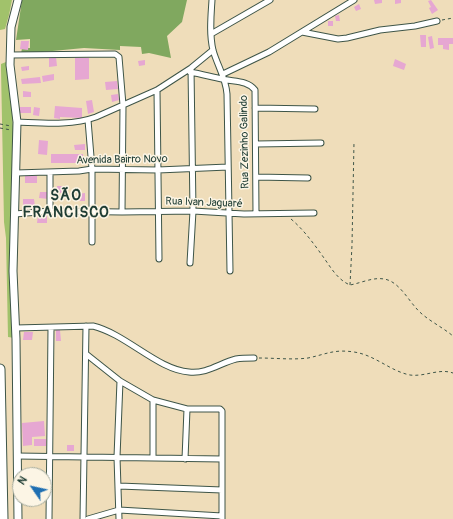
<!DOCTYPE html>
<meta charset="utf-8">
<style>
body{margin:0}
#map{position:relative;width:453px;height:519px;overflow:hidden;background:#efddba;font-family:Pangolin,sans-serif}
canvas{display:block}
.north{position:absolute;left:12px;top:467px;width:40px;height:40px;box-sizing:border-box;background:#fcf5e5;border:1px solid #a4ab9e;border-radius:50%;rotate:304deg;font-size:11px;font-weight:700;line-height:16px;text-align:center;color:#1f3d34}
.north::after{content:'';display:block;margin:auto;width:14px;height:18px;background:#1f6fb2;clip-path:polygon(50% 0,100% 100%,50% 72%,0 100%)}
</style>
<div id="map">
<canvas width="453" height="519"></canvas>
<div class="north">N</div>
</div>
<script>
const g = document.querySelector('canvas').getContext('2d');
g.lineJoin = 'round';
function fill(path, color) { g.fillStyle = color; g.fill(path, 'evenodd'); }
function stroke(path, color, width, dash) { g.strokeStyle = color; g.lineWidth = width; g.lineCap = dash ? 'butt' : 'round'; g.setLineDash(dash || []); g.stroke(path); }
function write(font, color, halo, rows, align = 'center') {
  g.font = font + ' Pangolin,sans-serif'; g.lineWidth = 3; g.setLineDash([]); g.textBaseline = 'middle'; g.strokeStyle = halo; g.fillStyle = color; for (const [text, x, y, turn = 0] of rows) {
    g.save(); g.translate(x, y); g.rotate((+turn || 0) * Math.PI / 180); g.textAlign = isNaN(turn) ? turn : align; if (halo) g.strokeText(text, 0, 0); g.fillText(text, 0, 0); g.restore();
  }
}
fill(new Path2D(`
 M0,0h12l-3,15 -4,14 -5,1z
 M6,62c14,90 9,185 9,276l-7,-1 -2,-99 -2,-16 -3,-153v-5z`), '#a1c26b');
fill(new Path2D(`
 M22,0h165l-5,22 -15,14 4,22 -22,-5 -7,1 -1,-7 -21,-1v4l-36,-2 -63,6 1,-6h8v-9l-14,1z`), '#80a85f');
fill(new Path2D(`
 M374,0h8v3l-7,1z
 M395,0h6v3l-6,1z
 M431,0l7,10 -6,4 -3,-6 2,-1 -3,-6z
 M359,4l2,5 -5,2 -2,-4z
 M339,15l1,6h-4l-1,-5z
 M328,21h5v5h-5z
 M420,35h6v12h-5z
 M432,36l2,12 -4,1 -2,-12z
 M438,38h15v6h-4v6l-6,-1v-4h-5z
 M21,41h8l-1,9 -8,-1z
 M49,57h7l1,9 -8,1z
 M75,58h14v21l-14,1z
 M395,59l11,5 -2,6 -11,-4z
 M145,60v5l-6,1 -1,-5z
 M29,66v4l-7,1 -1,-4z
 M54,74v6l-11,2 -1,-6z
 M40,77l1,6 -19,1 -1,-5z
 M117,81l1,8 -12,1 -1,-8z
 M23,91l8,1v5h-8z
 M118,94l1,6 -7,2 -1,-7z
 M92,100l2,12 -6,2 -2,-13z
 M55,106l27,2v10l-22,-1v2l-6,-1z
 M20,107h11v6h-11z
 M34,107l6,1 -1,8 -6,-1z
 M39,140l9,1 -1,14 -9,-1z
 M85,144v6h-10l-1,-5z
 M51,154h32v9h-32z
 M25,176h12v7h-12z
 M57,186h10v7h-10z
 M40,192h9v7l-10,-1z
 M85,193v8h-7l-1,-7z
 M23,199h11l1,8h-12z
 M38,215h9v8h-10z
 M56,330h4l1,11h-5z
 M24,332h9l-1,8h-9z
 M44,421l1,15 -13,1v8l-9,1 -1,-23z
 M34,439h12v7h-12z
 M67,445h7v6h-7z`), '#e6a7d2');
const street = new Path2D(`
 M212,0c-1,16 -3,34 1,50 4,15 13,28 14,44l3,177
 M302,32l36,7 9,-1 33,-8 35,-4 22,-5
 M211,34l59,-34
 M10,55l105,-1 4,3 4,48 -1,107
 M190,72c11,2 22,5 32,7 12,3 25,1 33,11l1,124
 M223,74l46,-22 85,-52
 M157,90l2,169
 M255,108l60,1
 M88,120l4,49v73
 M17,122c26,1 54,4 79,-5l61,-27 34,-22 22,-18
 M256,144l65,-1
 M50,172v39
 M16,173l63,-2 13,-2 66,1 70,-3
 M256,177l52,1
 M15,214l35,-3 72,1 71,-1 51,3 70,-1
 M190,263l3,-52 -2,-143
 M16,328l77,-2c33,8 65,44 96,46 18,2 31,-9 47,-13 6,-1 12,-1 18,-1
 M86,354l34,27 33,19 34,9h33l2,2v108
 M17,456l205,3
 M153,458v-58
 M185,459l2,-50
 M119,486l103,4
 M49,519l2,-191
 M83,519l3,-193
 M88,519l31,-9 103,6
 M119,519l-2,-62 3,-76`);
const secondary = new Path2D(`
 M18,0l-7,27 -1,38 7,57 -4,149 3,68 2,180`);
const highway = new Path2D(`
 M0,369l3,150`);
stroke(street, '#3e5548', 7);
stroke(secondary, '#3e5548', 9);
stroke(highway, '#3e5548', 11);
stroke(new Path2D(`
 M442,20l11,-2
 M0,124l11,2
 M0,128l11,2
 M291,219c13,11 23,25 33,39 7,10 14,22 26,27 11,-2 23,-8 34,-6 14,2 23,19 32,29 9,11 25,18 37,28
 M350,285l2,-40 2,-103
 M259,358c16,0 34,2 49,0 19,-4 26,-9 46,-6 21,3 36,19 56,23 15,2 29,-7 43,-2`), '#3e5548', 1, [3, 3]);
stroke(street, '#fff', 5);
stroke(secondary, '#fff', 7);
stroke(highway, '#fff', 9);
write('11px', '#1f3d34', '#fcf5e5', [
 ["Rua Zezinho Galindo",245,142,-91],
 ["Avenida Bairro Novo",122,160,-1],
 ["Rua Ivan Jaguaré",204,203,2]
]);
g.letterSpacing = '1px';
write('bold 15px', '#1f3d34', '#fcf5e5', [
 ["SÃO",66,196],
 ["FRANCISCO",66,213]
]);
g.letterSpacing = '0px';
</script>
